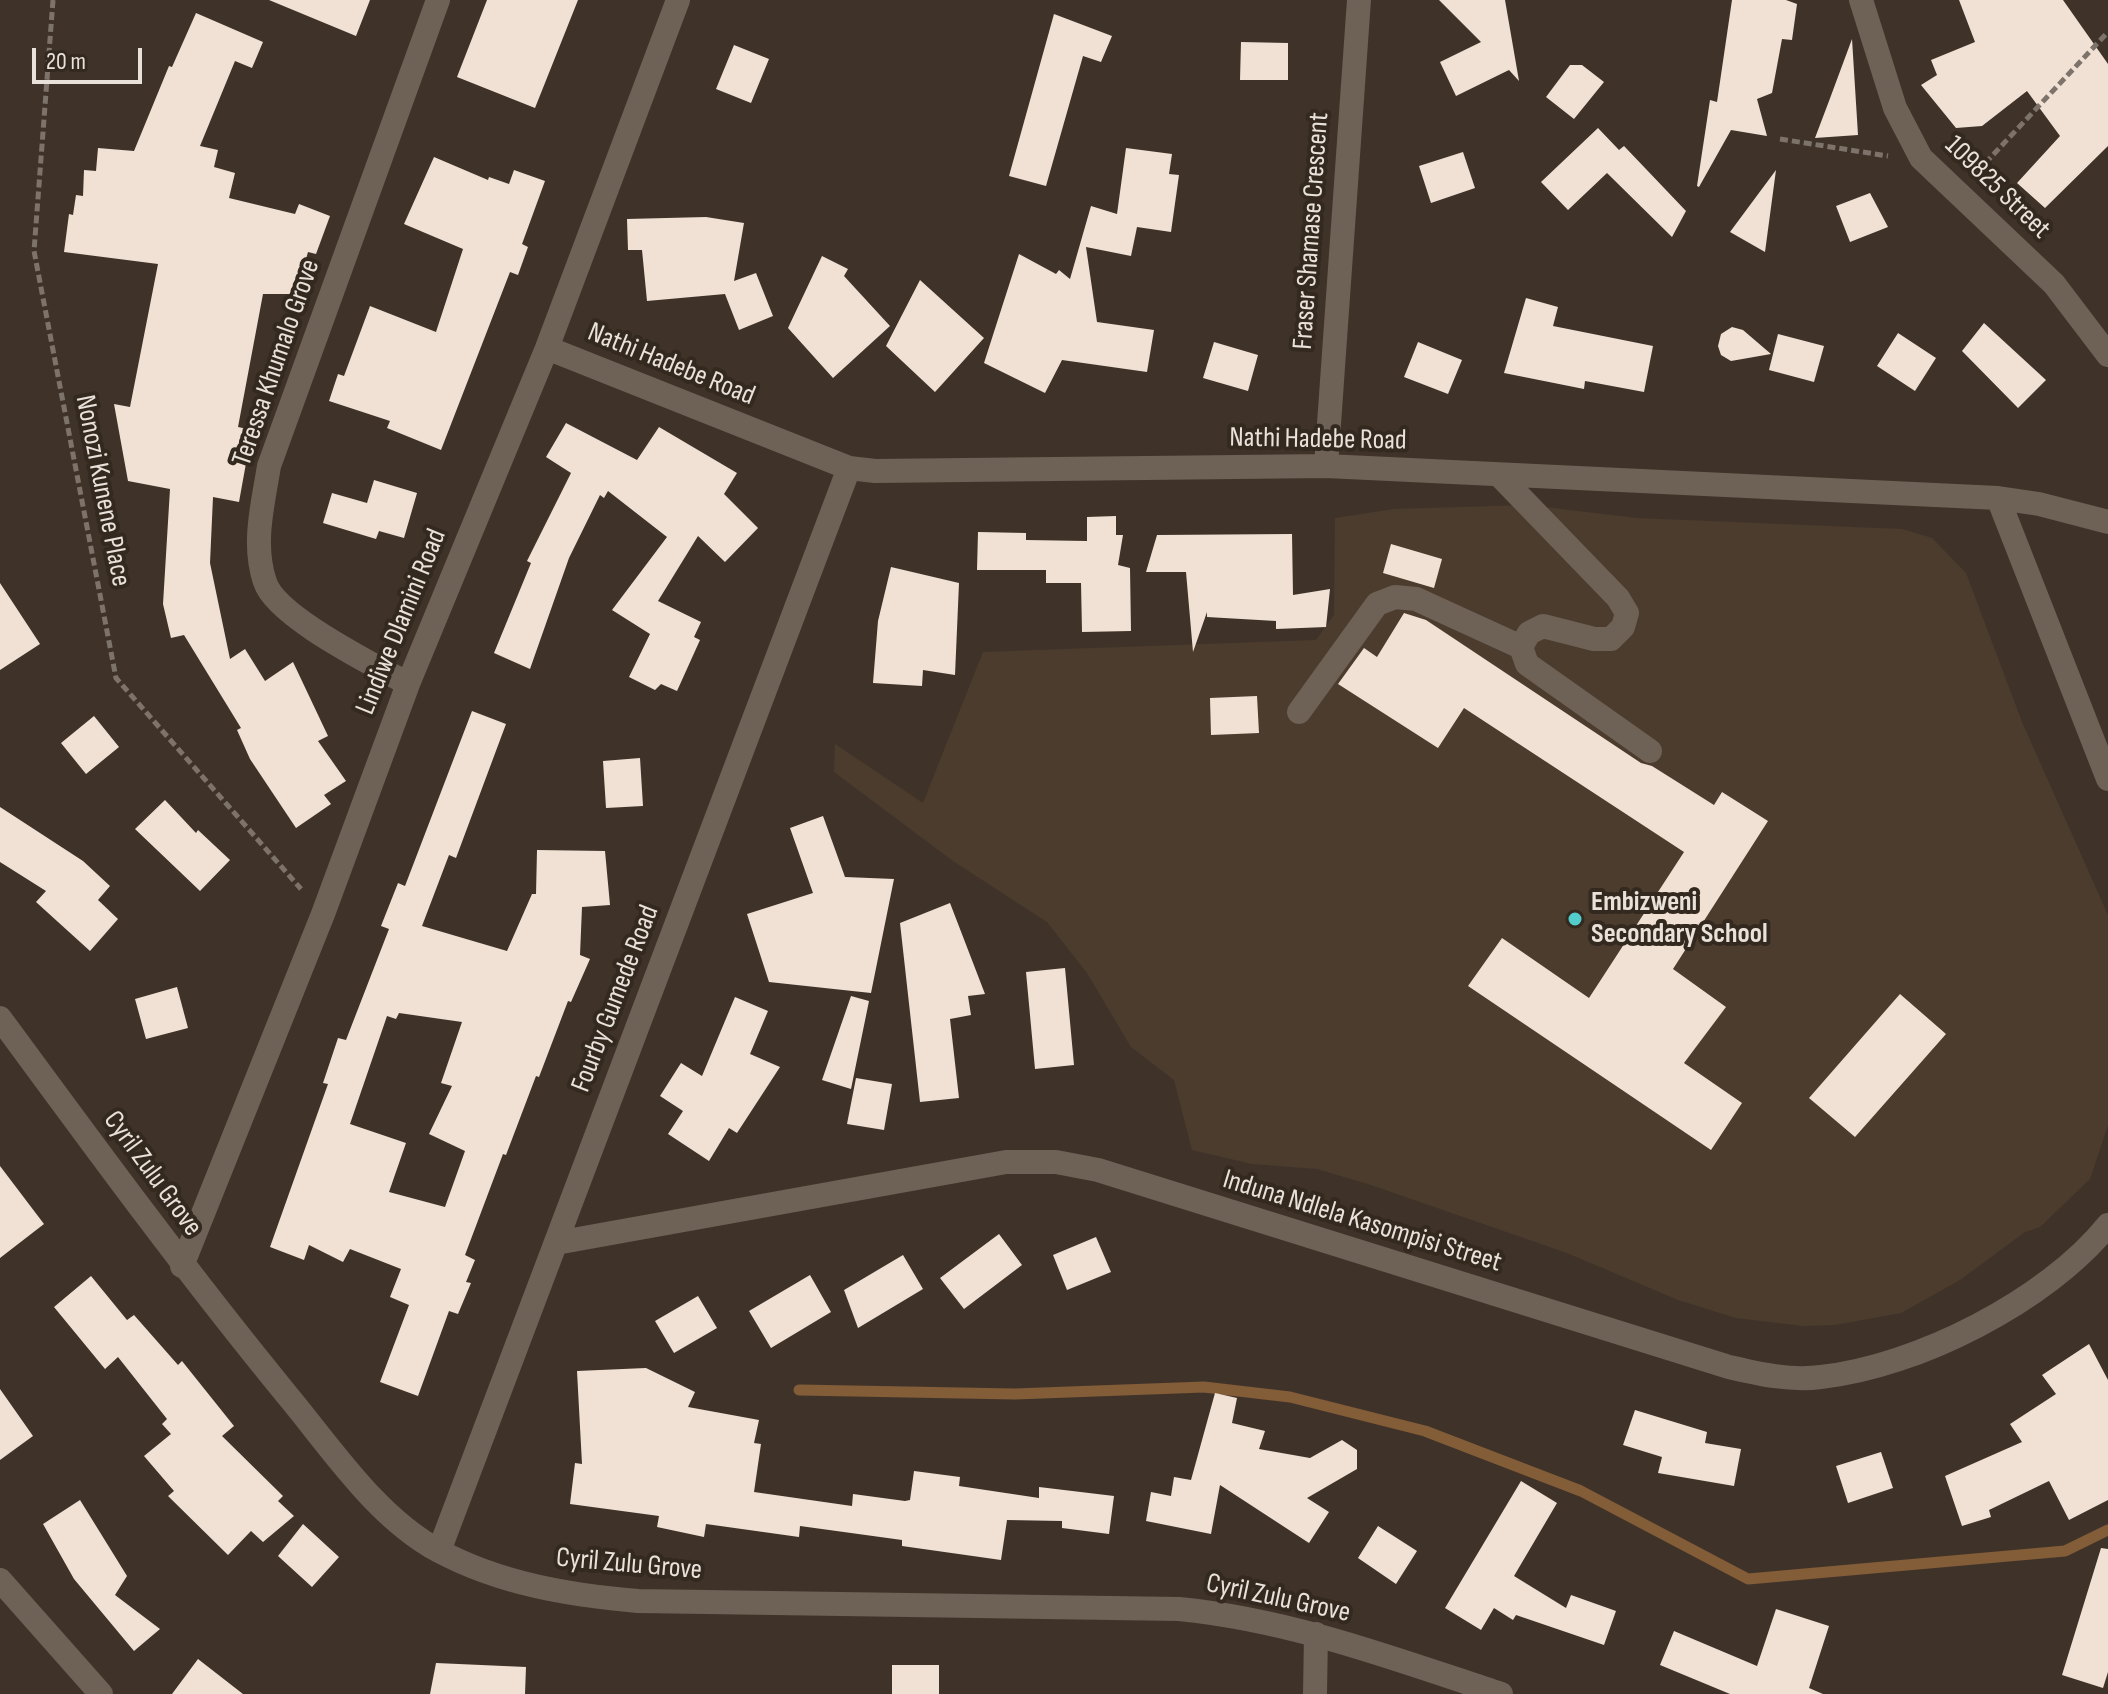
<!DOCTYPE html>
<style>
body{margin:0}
#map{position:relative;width:2108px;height:1694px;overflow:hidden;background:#3f3329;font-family:"Sofia Sans Condensed",sans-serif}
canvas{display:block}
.scale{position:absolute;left:32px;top:48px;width:110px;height:36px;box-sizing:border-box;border:4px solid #e9e2db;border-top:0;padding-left:10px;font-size:24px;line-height:28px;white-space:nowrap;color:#e9e2db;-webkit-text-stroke:6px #34291f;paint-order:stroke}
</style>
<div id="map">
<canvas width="2108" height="1694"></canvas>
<div class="scale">20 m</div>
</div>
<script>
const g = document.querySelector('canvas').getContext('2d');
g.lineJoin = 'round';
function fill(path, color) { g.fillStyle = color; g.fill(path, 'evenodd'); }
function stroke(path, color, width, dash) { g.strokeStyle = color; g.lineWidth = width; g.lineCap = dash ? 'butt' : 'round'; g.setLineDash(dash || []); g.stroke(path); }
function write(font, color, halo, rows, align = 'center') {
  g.font = font + ' "Sofia Sans Condensed",sans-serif'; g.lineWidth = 8; g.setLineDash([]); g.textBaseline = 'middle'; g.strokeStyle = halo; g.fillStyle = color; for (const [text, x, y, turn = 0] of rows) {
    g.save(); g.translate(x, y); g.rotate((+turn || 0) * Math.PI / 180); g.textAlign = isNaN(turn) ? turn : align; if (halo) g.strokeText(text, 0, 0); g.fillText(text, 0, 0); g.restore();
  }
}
fill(new Path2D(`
 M1528,505l108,13 266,11 30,9 34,35 56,149 86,193v210l-18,54 -50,48 -15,5 -65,48 -59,33 -66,12 -32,1 -67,-8 -58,-18 -111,-47 -199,-69 -51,-15 -65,-5 -60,-14 -18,-70 -43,-33 -44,-74 -40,-51 -94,-61 -119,-89 1,-28 88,59 60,-151 333,-12 18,-25 1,-97 59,-9z`), '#4c3c2d');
stroke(new Path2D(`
 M799,1390l216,4 189,-7 86,10 135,34 156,60 167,88 317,-28 43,-21`), '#835c38', 11);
fill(new Path2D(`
 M269,0h101l-14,36z
 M487,0h91l-43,108 -78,-31z
 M1439,0h66l14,81 -10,-11 -53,26 -16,-34 41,-20z
 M1732,0h54l11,4 -5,36 -10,-1 -10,54 -15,6 10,37 -36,-6 -32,57 -2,-1 13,-86 7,2z
 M1959,0h104l45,64v82l-63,62 -28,-25 43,-47 -33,-45 -45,35 -26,2 -35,-43 16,-10 -6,-15 44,-18z
 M196,13l67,29 -11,26 -17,-7 -35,85 18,4 -4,17 21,6 -6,25 66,16 4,-10 31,12 -14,38 -8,-2 -12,42h-33l-25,133 14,3 -13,72 -26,-5 -3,66 20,96 15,-10 20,32 28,-19 35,74 -10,5 28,40 -22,14 7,9 -35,24 -46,-69 -13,-29 4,-2 -57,-93 -13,3 -8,-34 7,-115 -42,-8 -14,-77 16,3 28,-143 -94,-12 5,-38 4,1 3,-20 7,1 1,-26 12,1 2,-23 36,3 35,-85 3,1z
 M1054,14l58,22 -11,26 -18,-6 -37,130 -37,-10z
 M1852,39l6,96 -43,3 14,-37z
 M1241,42l47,1v37h-48z
 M734,45l35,14 -18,44 -35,-14z
 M1570,65h12l22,17 -30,37 -28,-22z
 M1598,128l21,22 5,-4 62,65 -14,26 -65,-64 -39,37 -27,-28z
 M1126,148l46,6 -3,20 10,1 -8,57 -34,-5 -6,29 -45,-9 11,75 57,8 -7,42 -85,-12 -17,33 -61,-30 35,-109 37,20 3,-4 11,9 21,-73 26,8z
 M1463,152l12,36 -44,15 -12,-37z
 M434,157l54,23 1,-3 20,7 5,-14 31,11 -23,63 6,3 -10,28 -8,-3 -69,178 -54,-22 3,-7 -61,-20 9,-27 6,2 26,-70 66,26 27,-83 -59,-25z
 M1776,170l-11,82 -35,-20z
 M1870,193l18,34 -38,15 -14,-36z
 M706,217l38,6 -10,58 22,-8 17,43 -34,14 -14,-36 -78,7 -5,-51h-14l-1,-31z
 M822,256l26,13 -4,7 46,50 -57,52 -45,-50z
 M920,280l64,58 -49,54 -49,-46z
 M1526,298l32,9 -5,19 100,20 -9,46 -59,-11 -1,8 -80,-16z
 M1984,323l62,57 -28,28 -56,-57z
 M1732,327l11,3 28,24 -40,7 -10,-6 -3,-9 3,-12z
 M1898,333l38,25 -21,33 -38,-25z
 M1778,334l46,12 -10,36 -45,-12z
 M1214,342l44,13 -10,36 -45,-13z
 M1418,342l44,18 -14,34 -44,-17z
 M566,423l71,37 22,-33 78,46 -13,21 34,34 -33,34 -27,-26 -40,65 43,21 -7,15 6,3 -23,51 -16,-7 -6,6 -26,-13 21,-43 -38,-24 55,-73 -59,-46 -4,7 -4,-3 -31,63 -39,111 -36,-16 37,-90 -4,-2 44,-88 -25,-16z
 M374,480l43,13 -13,45 -25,-7 -3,8 -53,-16 9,-30 35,10z
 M1116,516v19h7l-5,30 12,3 1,63 -49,1 -1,-49h-35v-13h-69l1,-38 48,1v7l61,1v-24z
 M1292,534l1,61 37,-6 -4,38 -50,2v-8l-69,-4v-5l-14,40 -7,-80h-40l11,-37z
 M1391,544l51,15 -8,29 -51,-15z
 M891,567l68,16 -4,92 -32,-5 -1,16 -49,-3 5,-62z
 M0,583l40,61 -40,26z
 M1404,613l22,7 215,143 11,3 62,39 8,-13 46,29 -95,148 53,38 -42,56 58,40 -31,47 -243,-164 34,-48 87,60 95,-146 -220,-144 -26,40 -100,-64 26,-36 13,9z
 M1257,696l2,37 -48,2 -1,-37z
 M472,711l34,13 -50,134 -7,-3 -27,71 85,25 25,-57h4l1,-44 68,1 5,54 -28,2 -2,48 10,4 -19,43 -3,-1 -29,76 -3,-1 -30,79 -3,-1 -38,101 10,5 -9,22 5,1 -13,31 -9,-3 -31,85 -38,-14 29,-77 -19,-8 11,-28 -51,-20 -7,13 -34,-17 -5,15 -34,-13 58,-163 -5,-1 15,-45 8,2 43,-111 -8,-3 17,-43 7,3zM399,1013l63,9 -21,61 11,3 -23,48 36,17 -20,56 -56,-15 17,-49 -56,-19 37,-108 9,3z
 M94,716l25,31 -33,27 -25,-31z
 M640,758l3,48 -37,2 -3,-47z
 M165,800l31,33 2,-3 32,30 -30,31 -65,-62z
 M0,807l83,54 27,25 -12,14 20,19 -28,32 -54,-49 10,-11 -46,-29z
 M823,816l22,61 49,2 -23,114 -102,-11 -22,-68 66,-21 -23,-65z
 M950,903l35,91 -17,2 3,19 -21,4 9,79 -39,4 -20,-179z
 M1065,968l9,97 -39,4 -9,-97z
 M177,987l11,41 -42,11 -11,-40z
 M1900,994l46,40 -91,103 -46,-39z
 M851,996l18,5 -18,88 -29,-9z
 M735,997l33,14 -18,43 30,13 -43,66 -8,-5 -20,33 -41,-27 15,-23 -23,-15 21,-33 21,13z
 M856,1078l36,6 -8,46 -37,-6z
 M0,1166l44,58 -44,34z
 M999,1234l23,31 -58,44 -24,-31z
 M1096,1237l15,35 -44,18 -14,-35z
 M903,1255l20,34 -65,39 -14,-38z
 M810,1275l21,37 -60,36 -22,-37z
 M91,1276l36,44 7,-5 44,50 4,-4 52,65 -12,10 61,60 -5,5 16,15 -31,26 -12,-11 -23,24 -60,-59 6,-5 -30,-35 27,-22 -9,-10 5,-5 -49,-62 -13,12 -51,-62z
 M698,1296l19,32 -43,25 -19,-32z
 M2089,1344l19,36v120l-39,20 -20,-39 -60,29 2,7 -29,9 -17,-50 77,-34 -12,-18 46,-30 -14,-19z
 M646,1368l49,24 -7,15 71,13 -5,23 7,1 -7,48 98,14 1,-12 52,7 5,-1 4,-29 46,6 -1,9 80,12v-11l75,9 -5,38 -47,-6v-7l-55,-1 -6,40 -99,-14v-6l-102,-14 -1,11 -93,-13 -2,13 -47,-10 2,-11 -89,-12 5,-41 7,1 -5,-93z
 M0,1389l33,47 -33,24z
 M1215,1393l22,5 -5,25 33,8 -6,18 51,9 32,-18 15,10v19l-50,29 22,14 -20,31 -89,-58 -9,49 -65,-13 5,-29 20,4 3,-19 17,3z
 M1635,1410l72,22 -2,11 36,6 -7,37 -76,-13 4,-16 -39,-12z
 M1881,1452l12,36 -45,15 -12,-37z
 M1521,1481l36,22 -43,73 52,32 5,-13 45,16 -12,34 -88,-30 -3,5 -19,-12 -13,22 -36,-22z
 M80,1500l47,76 -12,19 45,34 -26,22 -60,-72 -31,-55z
 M303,1524l36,33 -27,30 -34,-31z
 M1378,1526l39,25 -21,33 -38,-26z
 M2101,1548l7,1v123l-5,16 -41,-13z
 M1776,1609l53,17 -20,62 14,6h-93l-70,-29 14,-34 83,35z
 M198,1659l45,35h-71z
 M436,1663l90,4 -1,27h-95z
 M892,1665h47v29h-47z`), '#f0e1d4');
stroke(new Path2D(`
 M53,0l-19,251 82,427 185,211
 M1780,139l108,17
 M1977,172l131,-140`), '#7d736a', 5, [8, 4]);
stroke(new Path2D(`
 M1861,0l34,108 26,50 133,126 54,71
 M547,348l302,120 26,3 451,-5 672,32 41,6 69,18
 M1326,466l33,-466
 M1501,477l117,121 9,15 -4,14 -12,12h-17l-51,-13 -14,7 -8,14 6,17 123,87
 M1998,498l110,281
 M408,684c-33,-19 -132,-67 -143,-102 -13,-38 -2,-78 4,-116l169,-466
 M1299,712l78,-108 18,-7 21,2 105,48
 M0,1018c94,128 187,255 287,377 45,54 89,122 152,156 62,33 130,44 199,50l541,8c112,11 216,50 322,85
 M556,1243l450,-81h50l42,8 631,197c30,7 61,14 92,10 95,-10 226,-76 287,-152
 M182,1266l141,-352 85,-230 139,-336 131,-348
 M439,1551l410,-1083
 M0,1580l101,114
 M1315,1694l1,-60`), '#6e6156', 24);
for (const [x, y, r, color] of [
 [1575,919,8,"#52cdcc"]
]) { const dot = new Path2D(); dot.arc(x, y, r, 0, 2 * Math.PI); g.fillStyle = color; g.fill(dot); stroke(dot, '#34291f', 3); }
write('28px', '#e9e2db', '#34291f', [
 ["109825 Street",1997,188,44],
 ["Fraser Shamase Crescent",1312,231,-86],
 ["Teressa Khumalo Grove",277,363,-71],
 ["Nathi Hadebe Road",671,365,22],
 ["Nathi Hadebe Road",1318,440,1],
 ["Nonozi Kunene Place",102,491,79],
 ["Lindiwe Dlamini Road",402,622,-68],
 ["Fourby Gumede Road",616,999,-69],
 ["Cyril Zulu Grove",152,1174,54],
 ["Induna Ndlela Kasompisi Street",1362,1222,17],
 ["Cyril Zulu Grove",629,1565,5],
 ["Cyril Zulu Grove",1278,1599,12]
]);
write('bold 28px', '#e9e2db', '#34291f', [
 ["Embizweni",1591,903],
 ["Secondary School",1591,935]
], 'left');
</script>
